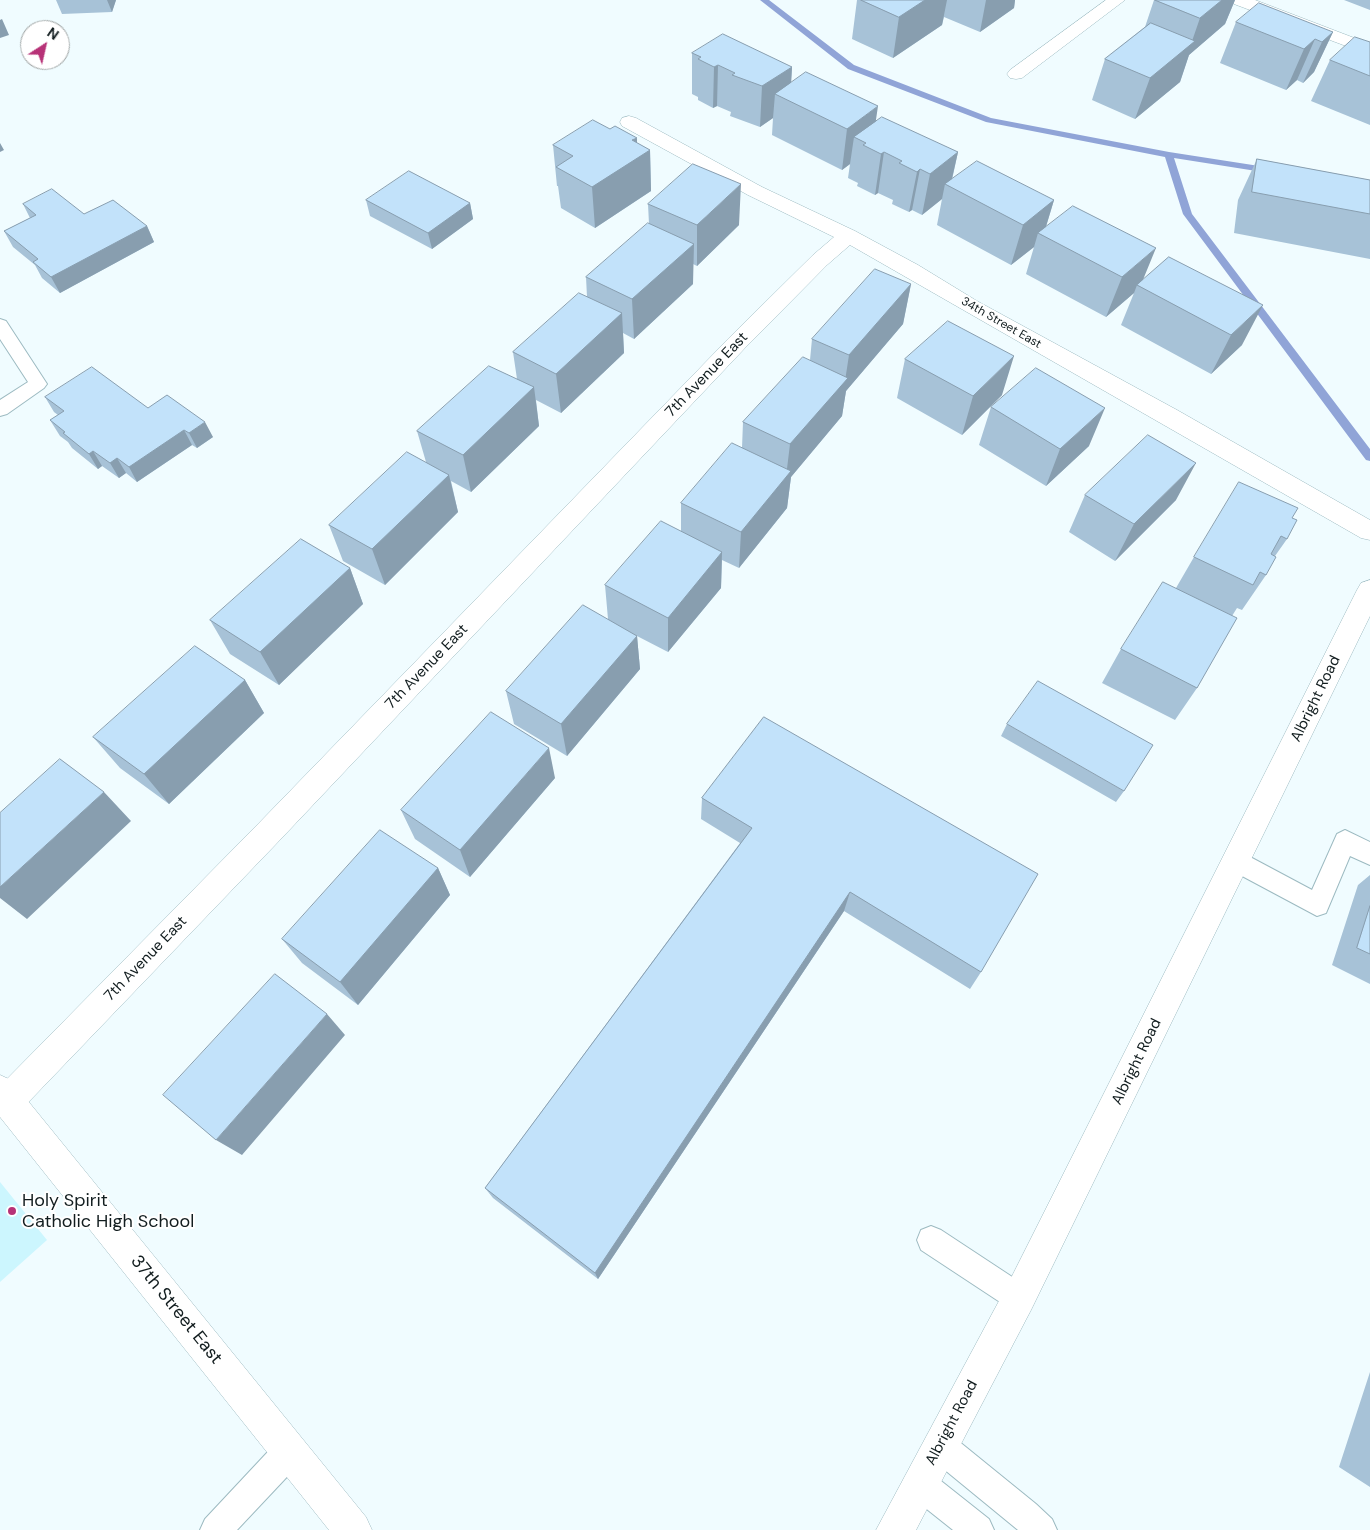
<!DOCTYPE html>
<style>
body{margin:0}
#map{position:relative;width:1370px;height:1530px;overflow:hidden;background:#f0fcff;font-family:"DM Sans",sans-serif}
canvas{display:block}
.north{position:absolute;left:20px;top:20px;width:50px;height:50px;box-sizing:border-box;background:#fff;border:1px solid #a0a5a5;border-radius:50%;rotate:35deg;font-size:14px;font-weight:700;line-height:20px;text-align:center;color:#121d1f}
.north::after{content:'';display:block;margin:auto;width:18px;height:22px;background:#b73277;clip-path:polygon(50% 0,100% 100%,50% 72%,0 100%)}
</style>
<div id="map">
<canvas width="1370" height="1530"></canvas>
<div class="north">N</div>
</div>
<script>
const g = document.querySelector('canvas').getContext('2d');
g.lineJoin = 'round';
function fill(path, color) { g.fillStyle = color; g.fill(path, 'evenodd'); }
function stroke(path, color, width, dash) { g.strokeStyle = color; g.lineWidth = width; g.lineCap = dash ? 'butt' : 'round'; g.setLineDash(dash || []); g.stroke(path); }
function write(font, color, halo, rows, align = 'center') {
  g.font = font + ' "DM Sans",sans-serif'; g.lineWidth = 4; g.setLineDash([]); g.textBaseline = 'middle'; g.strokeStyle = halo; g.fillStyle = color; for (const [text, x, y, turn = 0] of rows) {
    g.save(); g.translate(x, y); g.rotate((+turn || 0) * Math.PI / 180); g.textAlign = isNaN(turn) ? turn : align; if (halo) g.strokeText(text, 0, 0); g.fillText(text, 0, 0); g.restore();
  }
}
fill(new Path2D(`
 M0,1182l47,58 -47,42z`), '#ccf6fe');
fill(new Path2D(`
 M760,0h9l85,65 137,53 178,34 103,16 1,2 -4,3 -95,-15 18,56 178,235v12l-4,-1 -183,-246 -18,-57 -179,-35 -138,-53z`), '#90a4d7');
const service = new Path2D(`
 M0,319l6,2 41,63 -3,4 -37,26 -7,2v-16l28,-18 -28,-43z
 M1345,830l25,12v23l-20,-9 -24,57 -9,3 -88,-47 -4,-8 4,-8 8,-3 75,40 25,-56z
 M931,1226l10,4 88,58 4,10 -4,10 -10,4 -10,-4 -88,-58 -4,-10 4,-10z
 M940,1431l11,4 85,69 16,15 5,11h-39l-89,-73 -4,-11 4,-11z
 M289,1437l11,4 4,11 -4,11 -63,67h-37l5,-11 73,-78z
 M920,1469l11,4 58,46 5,11h-41l-44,-35 -4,-11 4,-11z`);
const minor = new Path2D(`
 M1106,0h19l-103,78 -6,1 -6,-1 -3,-4 3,-4z
 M1232,0h23l115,44v11l-136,-51z
 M629,116l7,2 126,69 93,44 63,34 59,36 200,109 193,110v20l-9,-2 -511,-293 -23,20 -82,83 -466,493 -260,271 -11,5 -8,-3v-28l259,-263 470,-485 84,-83 21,-18 -86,-42 -126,-69 -2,-4 2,-4z
 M1370,580v36l-339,694 -115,220h-40l131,-244 350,-696 4,-7z`);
const tertiary = new Path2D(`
 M0,1075l11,5 355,437 6,13h-43l-329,-413z`);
stroke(service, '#9cbac1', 2);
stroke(minor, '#9cbac1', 1);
stroke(tertiary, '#9cbac1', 1);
fill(service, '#fff');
fill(minor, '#fff');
fill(tertiary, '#fff');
fill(new Path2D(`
 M56,0h60l-4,12 -50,2z
 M857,0h158l-1,8 -34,24 -36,-15 -2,8 -49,33 -41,-19z
 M1154,0h81l-10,24 -36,31 -9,27 -45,37 -43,-19 13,-41 40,-32z
 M1344,0h26v10z
 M1236,22l97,10 -19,40 -11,11 -6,-3 -11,10 -66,-27z
 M1370,42v83l-59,-24 19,-41z
 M692,53l100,14 -1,16 85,38 82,31 -6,28 102,20 -8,27 97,53 26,-23 73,88 -31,29 -90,-49 13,-32 -28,24 -80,-43 8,-27 -23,18 -74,-40 5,-26 -20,16 -10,-5 -3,2 -17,-8 1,-4 -15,-7 -3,2 -18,-9 1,-3 -10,-5 2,-14 -8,6 -70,-35 1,-17 -13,9 -30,-11 1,-4 -14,-6 -4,2 -15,-8v-3l-6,-3z
 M610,129l40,21 1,41 -56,37 -34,-20 -3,-22h-1l-4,-41z
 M1257,159l113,21v79l-136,-26 4,-33z
 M366,200l104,3 3,16 -41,30 -62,-33z
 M23,204l124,22 7,16 -94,51 -18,-15 -7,-13 -22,-18 -9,-16 26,-13z
 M648,204l91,21 -42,41 -4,-2v20l-59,55 -11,-6 1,20 -63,60 -25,-13 3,26 -68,66 -20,-11 7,31 -73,73 -42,-24 -14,-36 97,-63 -9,-31 100,-52 -4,-27 74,-55 -1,-20 63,-53z
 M911,284l-8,40 -57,67 -4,25 -51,61 -4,31 -48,60 -17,-8 -1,28 -53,64 -31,-16 3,33 -73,87 -53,-32 -8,-33 102,-72 -3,-34 76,-54v-28l61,-55 1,-26 67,-62 2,-21z
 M905,359l97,36 -40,40 -65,-37z
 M45,397l103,11 65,29 -16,11 -5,-3 -55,37 -11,-9 -7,5 -17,-12 -4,3 -26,-21 -4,-6 -8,-6 -10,-16 8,-5 -4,-3z
 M991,407l98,39 -43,40 -67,-41z
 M1085,495l91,5 -61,61 -46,-29z
 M1292,518l-5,21 -12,17 -9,19 -24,35 -5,-2 -5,8 -35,72 -22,32 -73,-37 19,-34 55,-61 18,-31z
 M350,568l13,36 -84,81 -49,-31 -20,-34z
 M245,680l19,33 -95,91 -49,-36 -27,-31z
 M764,717l217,255 -11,17 -126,-78 -246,368 -105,-81 -8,-10 255,-345 -39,-24 1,-21z
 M1007,724l117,67 -8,11 -115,-66z
 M555,778l-85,99 -55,-38 -14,-29z
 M438,868l12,27 -92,110 -56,-42 -20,-24z
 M1370,875v109l-38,-19 26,-80z
 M1370,1372v115l-31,-20z`), '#a7c2d7');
fill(new Path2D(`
 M107,0h9l-4,12z
 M925,0h22l-5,25 -49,33 6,-41z
 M986,0h29l-1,8 -34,24z
 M1222,0h13l-10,24 -36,31 -9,27 -45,37 15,-41 41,-34 9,-26z
 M2,19l7,16 -9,3v-18z
 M1333,32l-19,40 -11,11 19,-41z
 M1315,39l-18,41 -11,10 18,-41z
 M718,65l-1,41 -4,2 1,-41z
 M792,67l-2,34 -15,-7 -2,24 -13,9 2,-41z
 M878,106l-6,41 -6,-4 -12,-6 -4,27 -8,6 5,-41z
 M637,138v20l13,-8 1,41 -56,37 -3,-41 40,-47z
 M0,143l4,7 -4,2z
 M884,152l-6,41 -3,2 6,-41z
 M958,152l-8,35 -5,-3 -3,15 -20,16 8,-41z
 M920,169l-8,41 -3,2 8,-40z
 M741,184l-2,41 -42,41v-41z
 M1054,200l-11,36 -5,-3 -4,14 -23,18 12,-40z
 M470,203l3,16 -41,30 -4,-16z
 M147,226l7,16 -94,51 -9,-16z
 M694,244l-1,40 -59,55 -2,-40z
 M1156,248l-16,39 -3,-2 -3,8 -28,24 16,-40z
 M911,284l-8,40 -57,67 -4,25 -51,61 -4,31 -48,60 2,-36 45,-55 4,-33 55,-63 4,-26z
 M1263,305l-21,40 -31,29 20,-39z
 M622,313l2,40 -63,60 -5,-39z
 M1014,356l-12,39 -40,40 11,-39z
 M534,387l5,39 -68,66 -8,-37z
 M1105,408l-16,38 -43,40 14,-37z
 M205,422l8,15 -16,11 -8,-15z
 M184,430l8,15 -55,37 -8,-15z
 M93,451l9,15 -4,3 -9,-15z
 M117,458l9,15 -7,5 -9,-15z
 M1196,463l-20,37 -61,61 19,-37z
 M449,475l9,37 -73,73 -13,-36z
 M722,552l-1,36 -53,64v-34z
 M350,568l13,36 -84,81 -19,-33z
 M637,636l3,33 -73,87 -6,-32z
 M245,680l19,33 -95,91 -25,-30z
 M549,748l6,30 -85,99 -10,-27z
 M104,792l27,29 -104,98 -27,-21v-11z
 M438,868l12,27 -92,110 -18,-23z
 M850,892l-6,19 -246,368 -3,-6z
 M327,1014l18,21 -103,120 -26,-15z`), '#889eaf');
const building = new Path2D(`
 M861,0h64l-26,17z
 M1155,0h67l-22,18z
 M1259,3l74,29 -11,10 -7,-3 -11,10 -68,-27z
 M1151,23l44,18 -45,37 -45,-19z
 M723,34l69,33 -30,19 -30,-11 3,-2 -17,-8 -4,2 -16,-8 3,-2 -9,-4z
 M1355,37l15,5v34l-40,-16z
 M806,72l72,34 -31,23 -72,-35z
 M882,117l76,35 -28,22 -10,-5 -3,3 -18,-9 3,-2 -18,-9 -3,2 -18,-9 3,-2 -12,-6z
 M593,120l17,9 5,-3 22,12 -5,2 18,10 -58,37 -36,-20 17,-11 -20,-11z
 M1257,159l113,21v34l-118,-22z
 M977,161l77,39 -31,25 -78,-41z
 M693,164l48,20 -44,41 -49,-21z
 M409,171l61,32 -42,30 -62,-33z
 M52,189l32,25 29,-14 34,26 -96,51 -18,-15 5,-3 -34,-28 32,-16 -13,-11z
 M1073,206l83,42 -34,29 -84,-44z
 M648,223l46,21 -62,55 -46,-22z
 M1169,257l94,48 -32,30 -94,-50z
 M875,269l36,15 -62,71 -37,-16z
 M579,293l43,20 -66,61 -43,-22z
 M948,321l66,35 -41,40 -68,-37z
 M803,357l45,21 -58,66 -47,-22z
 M489,366l45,21 -71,68 -46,-24z
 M92,367l56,41 19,-13 38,27 -16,11 -5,-3 -55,37 -12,-9 -7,5 -17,-12 -4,3 -26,-21 2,-1 -15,-12 14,-9 -19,-14z
 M1036,368l69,40 -45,41 -69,-42z
 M1148,435l48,28 -62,61 -49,-29z
 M732,443l59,28 -50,61 -60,-29z
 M407,452l42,23 -77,74 -43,-24z
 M1239,482l59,26 -6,10 5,2 -10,19 -6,-3 -10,18 5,3 -10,18 -6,-3 -7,13 -59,-28z
 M661,521l61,31 -54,66 -63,-33z
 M301,539l49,29 -90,84 -50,-32z
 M1163,582l74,36 -40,70 -76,-39z
 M583,605l54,31 -76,88 -55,-33z
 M195,646l50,34 -101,94 -51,-37z
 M1038,681l115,64 -29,46 -117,-67z
 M491,712l58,36 -89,102 -59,-40z
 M764,717l274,157 -57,98 -131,-80 -255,381 -110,-85 267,-360 -50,-30z
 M60,759l44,33 -104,95v-74z
 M380,830l58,38 -98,114 -58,-43z
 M1370,906v48l-13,-6z
 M275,974l52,40 -111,126 -53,-45z`);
fill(building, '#c2e2fa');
stroke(building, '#889eaf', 1);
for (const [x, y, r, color] of [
 [12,1211,5,"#b73277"]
]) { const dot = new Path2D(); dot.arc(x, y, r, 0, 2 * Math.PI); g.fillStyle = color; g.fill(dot); stroke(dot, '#fff', 2); }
write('12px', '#121d1f', '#fff', [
 ["34th Street East",1001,323,30]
]);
write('15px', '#121d1f', '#fff', [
 ["7th Avenue East",707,375,-46],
 ["7th Avenue East",427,667,-46],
 ["Albright Road",1316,699,-64],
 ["7th Avenue East",146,959,-46],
 ["Albright Road",1137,1062,-64],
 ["Albright Road",952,1423,-62]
]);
write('18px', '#121d1f', '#fff', [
 ["Holy Spirit",22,1201],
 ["Catholic High School",22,1222]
], 'left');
write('18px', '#121d1f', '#fff', [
 ["37th Street East",176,1310,51]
]);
</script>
